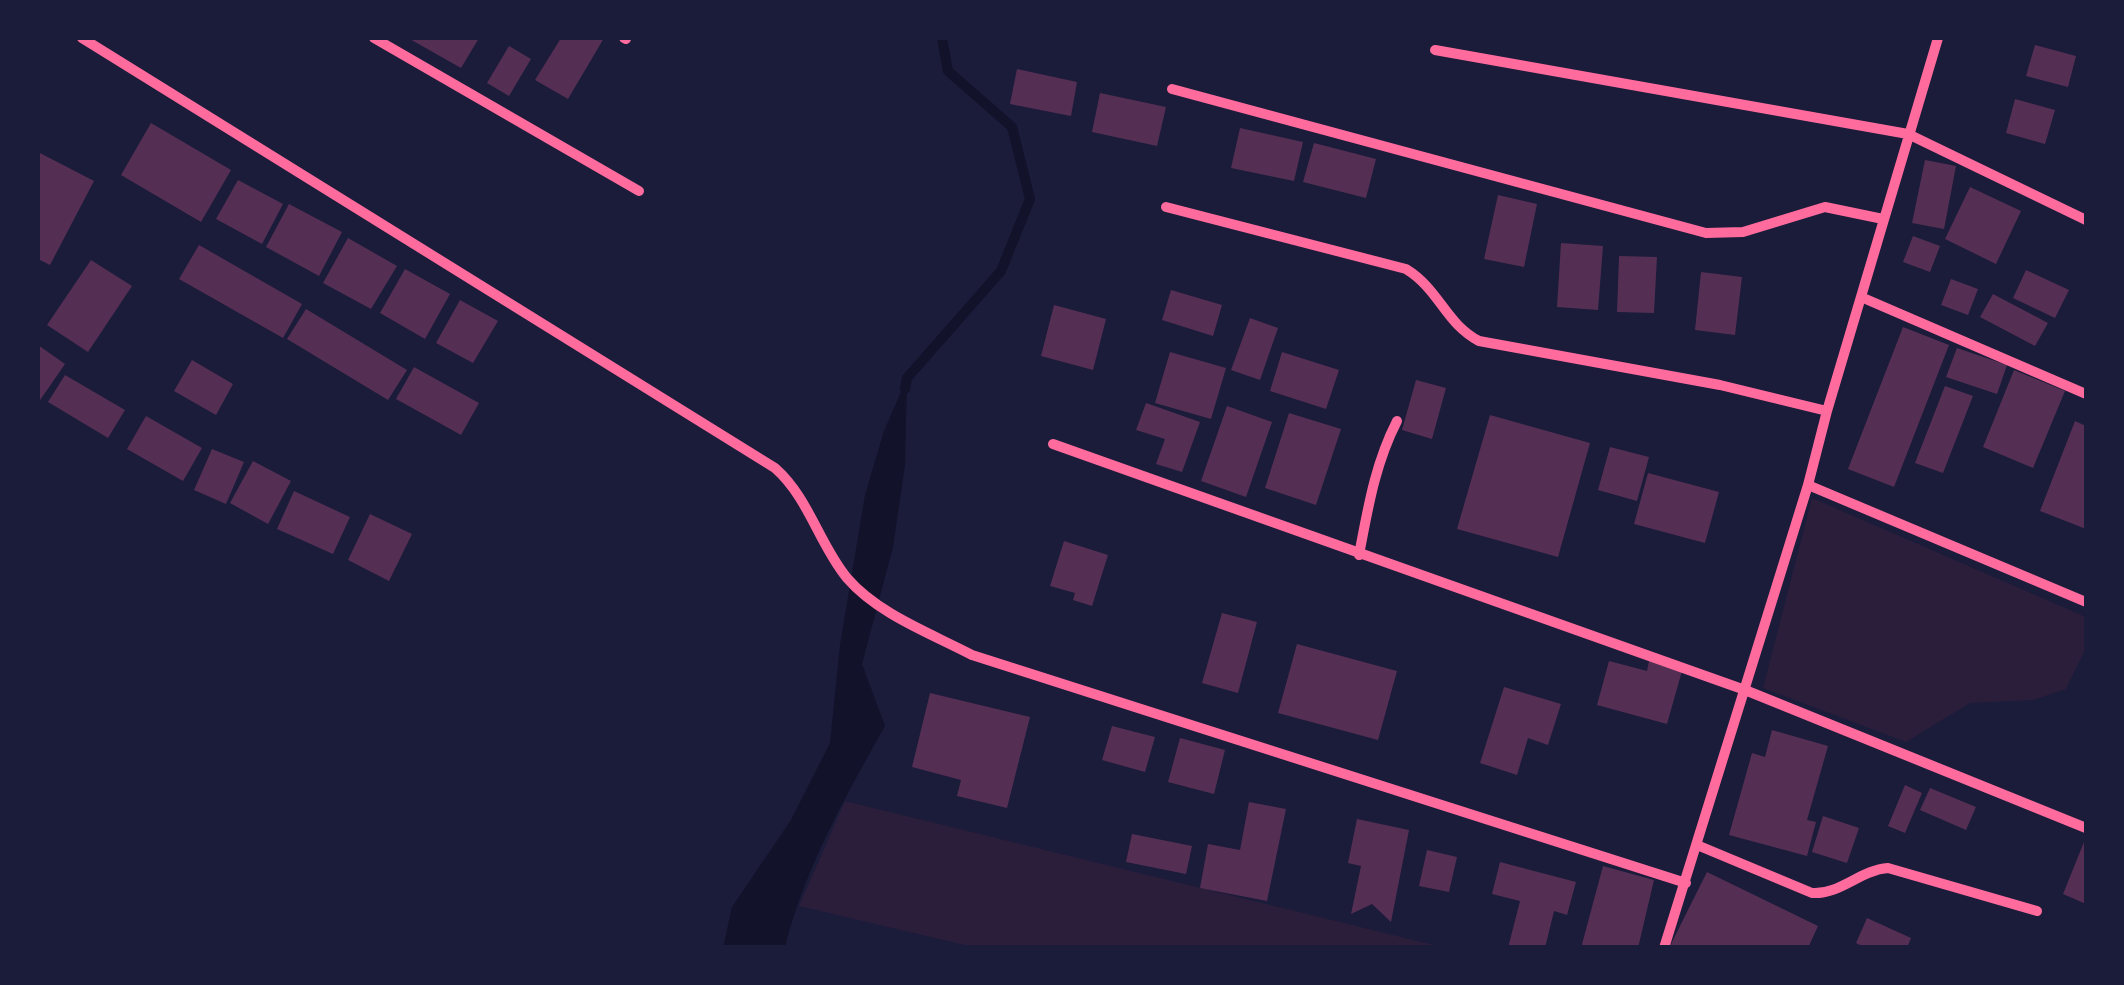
<!DOCTYPE html>
<style>
body{margin:0}
#map{position:relative;width:2124px;height:985px;overflow:hidden;background:#1b1b3a;font-family:"Archivo Narrow",sans-serif}
canvas{display:block}
.frame{position:absolute;inset:0;border:40px solid #1b1b3a;pointer-events:none}
</style>
<div id="map">
<canvas width="2124" height="985"></canvas>
<div class="frame"></div>
</div>
<script>
const g = document.querySelector('canvas').getContext('2d');
g.lineJoin = 'round';
function fill(path, color) { g.fillStyle = color; g.fill(path, 'evenodd'); }
function stroke(path, color, width, dash) { g.strokeStyle = color; g.lineWidth = width; g.lineCap = dash ? 'butt' : 'round'; g.setLineDash(dash || []); g.stroke(path); }
fill(new Path2D(`
 M1812,498l274,119v31l-20,41 -33,11 -63,3 -64,39 -143,-54z
 M845,801l597,146h-469l-174,-41z`), '#2a1e3b');
fill(new Path2D(`
 M907,378l-2,87 -12,82 -31,117 23,62c-39,69 -81,144 -100,221l-62,1 9,-41 59,-87 39,-77 10,-98 25,-150 19,-64z`), '#12122b');
stroke(new Path2D(`
 M905,389l2,-11 94,-107 29,-72 -18,-72 -64,-56 -6,-33`), '#12122b', 10);
fill(new Path2D(`
 M408,38h71l-18,30z
 M561,38h43l-36,61 -33,-19z
 M2035,45l41,11 -8,31 -42,-11z
 M509,46l22,13 -22,37 -22,-13z
 M1017,69l60,13 -6,34 -61,-12z
 M1100,93l66,14 -9,39 -65,-14z
 M2015,99l40,11 -10,34 -39,-11z
 M151,123l80,47 -30,52 -80,-47z
 M1240,128l63,14 -9,39 -63,-13z
 M1314,143l62,16 -10,39 -63,-16z
 M38,152l56,29 -44,84 -12,-6z
 M1925,160l31,6 -12,63 -32,-6z
 M238,180l45,24 -21,40 -46,-25z
 M1970,187l51,24 -25,53 -51,-25z
 M1498,195l39,9 -13,63 -40,-8z
 M289,204l53,28 -23,44 -53,-29z
 M1913,236l27,10 -10,26 -27,-10z
 M348,238l49,28 -26,43 -48,-26z
 M1561,243l42,3 -5,64 -41,-3z
 M199,245l103,59 -19,34 -104,-59z
 M1619,256l38,1 -3,56 -37,-1z
 M91,260l41,26 -44,66 -41,-27z
 M405,269l45,25 -25,45 -45,-26z
 M2026,270l43,20 -14,28 -42,-20z
 M1701,272l41,5 -7,58 -40,-5z
 M1951,279l27,10 -10,26 -27,-10z
 M1171,290l51,15 -9,31 -51,-16z
 M1993,294l55,29 -13,23 -55,-29z
 M460,300l38,21 -25,42 -37,-20z
 M1054,305l52,14 -13,51 -52,-14z
 M306,309l101,61 -19,30 -101,-61z
 M1250,318l28,10 -18,52 -29,-10z
 M1903,327l46,18 -55,142 -46,-18z
 M38,345l27,19 -27,39z
 M1957,348l50,17 -10,29 -51,-17z
 M1170,352l56,16 -15,51 -56,-16z
 M1282,352l57,18 -13,39 -56,-18z
 M192,360l41,24 -17,31 -42,-24z
 M414,367l65,36 -18,32 -65,-36z
 M2014,370l51,21 -32,77 -50,-21z
 M65,375l60,35 -17,28 -60,-36z
 M1416,380l30,8 -14,51 -30,-9z
 M1945,386l28,10 -30,77 -28,-10z
 M1146,403l54,19 -18,50 -26,-8 9,-25 -29,-9z
 M1227,406l45,16 -26,75 -45,-16z
 M1289,413l52,16 -25,76 -51,-17z
 M1490,415l100,28 -32,114 -101,-28z
 M146,416l56,32 -19,33 -56,-32z
 M2075,421l11,5v103l-46,-18z
 M1610,447l39,10 -12,44 -39,-11z
 M212,449l32,13 -18,42 -32,-14z
 M253,461l38,20 -23,43 -38,-21z
 M1648,473l71,19 -14,51 -71,-19z
 M294,491l56,26 -17,37 -56,-25z
 M370,514l42,20 -23,47 -41,-21z
 M1064,541l44,14 -16,51 -19,-6 2,-7 -25,-7z
 M1222,613l35,9 -19,71 -36,-10z
 M1297,644l100,27 -19,69 -100,-27z
 M1609,661l38,10 2,-10 33,10 -15,53 -70,-19z
 M1504,687l57,17 -13,41 -20,-7 -11,37 -37,-12z
 M930,693l100,24 -23,91 -50,-12 4,-16 -49,-13z
 M1112,726l43,11 -10,35 -43,-12z
 M1772,730l56,16 -21,74 9,2 -9,34 -78,-21 23,-82 13,4z
 M1180,738l45,12 -11,44 -46,-12z
 M1905,785l17,8 -17,40 -17,-7z
 M1930,788l46,19 -10,23 -46,-20z
 M1249,802l37,7 -19,92 -67,-13 8,-44 32,6z
 M1823,816l36,12 -12,35 -35,-11z
 M1357,819l52,11 -18,92 -19,-18 -21,10 10,-48 -13,-3z
 M1132,834l60,12 -6,28 -60,-12z
 M2086,837v67l-23,-10z
 M1427,850l30,7 -8,35 -30,-6z
 M1500,862l76,20 -9,33 -13,-4 -9,37h-37l12,-47 -28,-7z
 M1603,866l51,14 -16,68h-57z
 M1707,872l111,54 -10,22h-139z
 M1867,918l44,20 -4,10h-41l-10,-5z`), '#542f53');
stroke(new Path2D(`
 M82,38l693,430c34,30 44,76 72,110 31,36 83,55 125,77l714,228
 M374,38l265,153
 M624,38l2,1
 M1435,50l473,84 178,86
 M1172,89l534,144 37,-1 82,-25 58,12
 M1166,207l240,62c34,21 39,54 73,72l241,44 107,26
 M1861,297l225,97
 M1053,444l692,246 341,138
 M1808,485l278,117
 M1359,555c9,-47 16,-91 38,-134
 M1697,845l115,48c28,2 48,-23 76,-25l149,43
 M1664,948l144,-463 19,-74 111,-373`), '#ff6b9d', 10);
</script>
